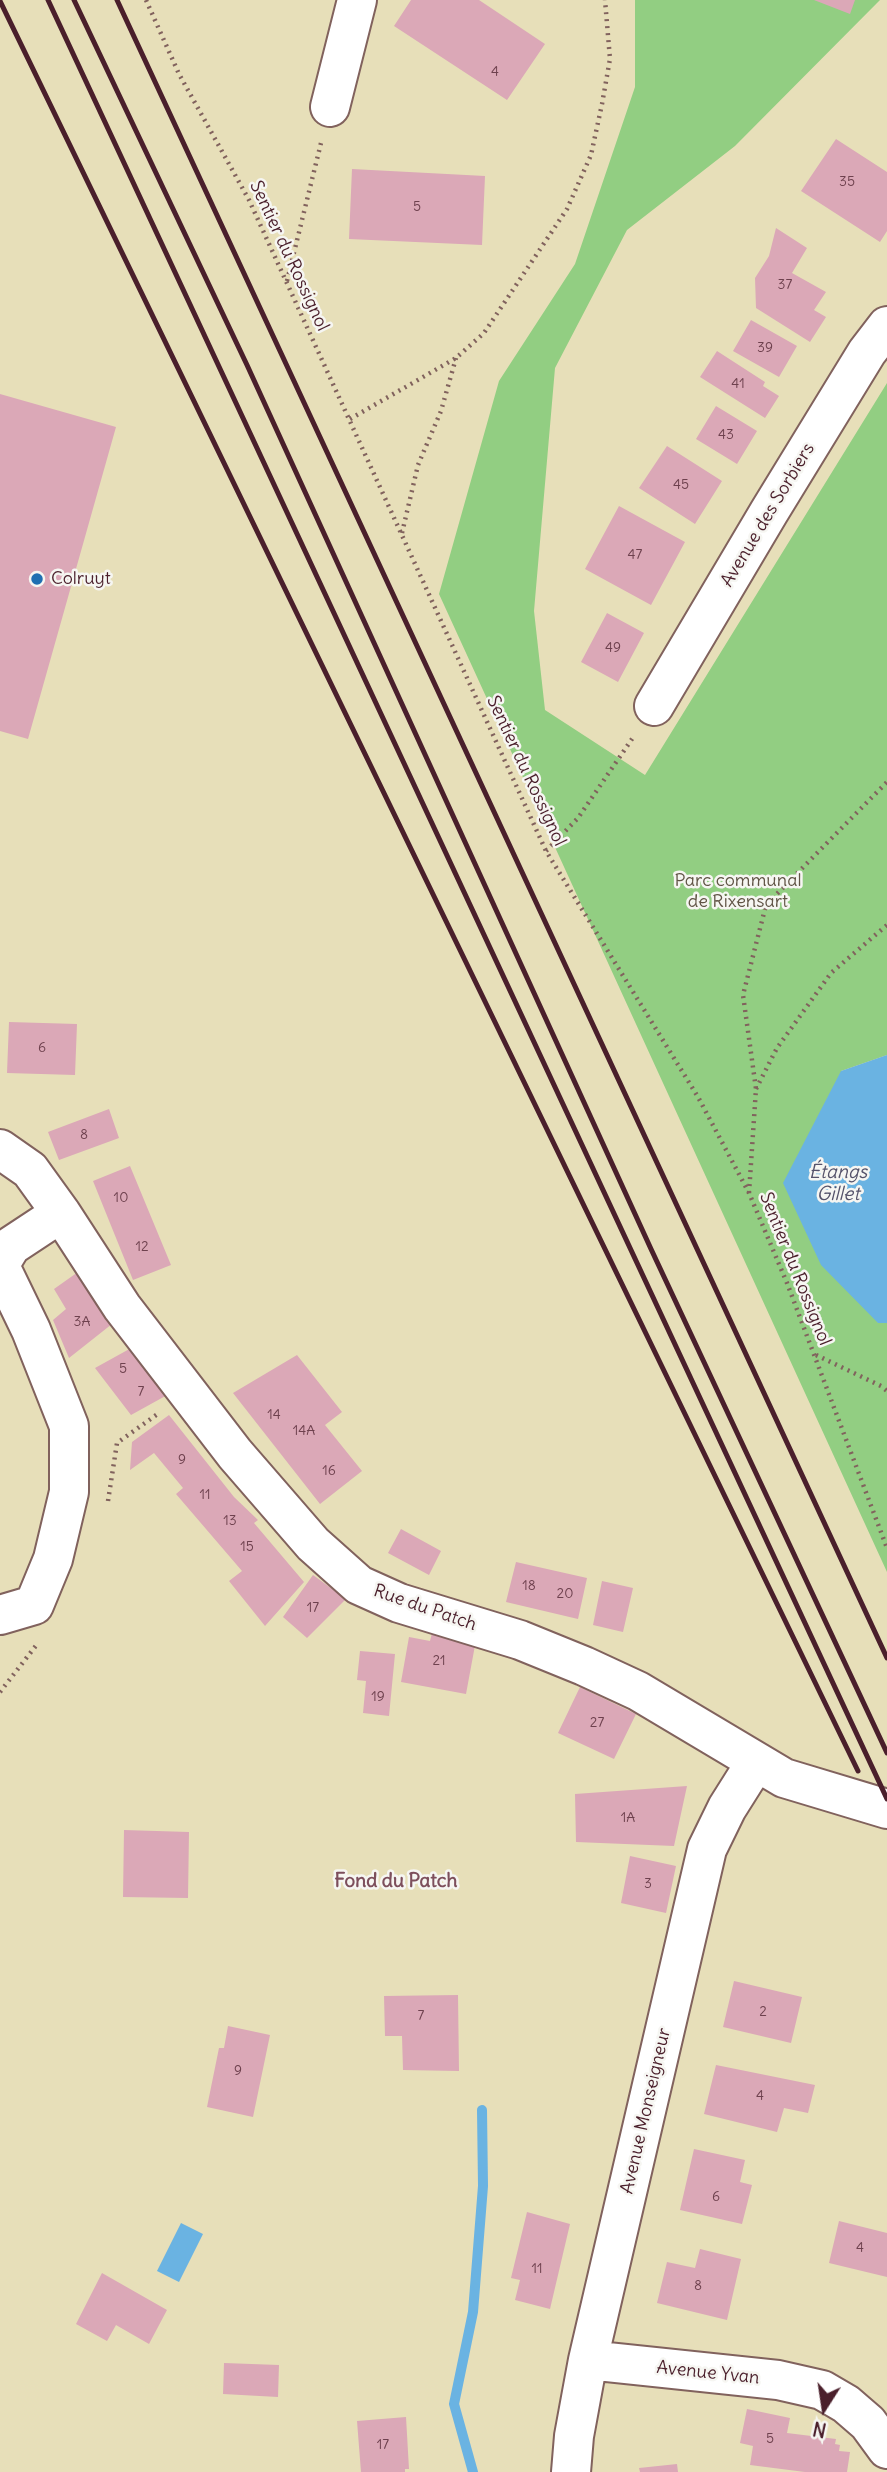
<!DOCTYPE html>
<meta charset="utf-8">
<style>
body{margin:0}
#map{position:relative;width:887px;height:2472px;overflow:hidden;background:#e7dfb9;font-family:Delius,sans-serif}
canvas{display:block}
.north{position:absolute;left:789px;top:2374px;width:70px;height:70px;-webkit-text-stroke:5px #f6f6f2;paint-order:stroke;rotate:192deg;font-size:19px;font-weight:700;line-height:28px;text-align:center;color:#4a1f2b}
.north::after{content:'';display:block;margin:auto;width:24px;height:32px;background:#4a1f2b;clip-path:polygon(50% 0,100% 100%,50% 72%,0 100%)}
</style>
<div id="map">
<canvas width="887" height="2472"></canvas>
<div class="north">N</div>
</div>
<script>
const g = document.querySelector('canvas').getContext('2d');
g.lineJoin = 'round';
function fill(path, color) { g.fillStyle = color; g.fill(path, 'evenodd'); }
function stroke(path, color, width, dash) { g.strokeStyle = color; g.lineWidth = width; g.lineCap = dash ? 'butt' : 'round'; g.setLineDash(dash || []); g.stroke(path); }
function write(font, color, halo, rows, align = 'center') {
  g.font = font + ' Delius,sans-serif'; g.lineWidth = 5; g.setLineDash([]); g.textBaseline = 'middle'; g.strokeStyle = halo; g.fillStyle = color; for (const [text, x, y, turn = 0] of rows) {
    g.save(); g.translate(x, y); g.rotate((+turn || 0) * Math.PI / 180); g.textAlign = isNaN(turn) ? turn : align; if (halo) g.strokeText(text, 0, 0); g.fillText(text, 0, 0); g.restore();
  }
}
fill(new Path2D(`
 M635,0h245l-145,146 -108,84 -72,138 -21,243 11,99 100,65 242,-392v672l-46,16 37,252h9v249l-448,-978 60,-213 76,-117 60,-177z`), '#92ce82');
fill(new Path2D(`
 M887,1055v268h-9l-57,-58 -38,-82 58,-112z
 M181,2223l22,11 -24,48 -22,-11z`), '#6ab3e2');
stroke(new Path2D(`
 M473,2472l-19,-68 19,-92 10,-126 -1,-76`), '#6ab3e2', 10);
fill(new Path2D(`
 M411,0h68l66,44 -38,56 -113,-74z
 M814,0h41l-5,14z
 M836,139l51,33v59l-7,11 -79,-51z
 M352,169l133,7 -3,69 -133,-6z
 M776,228l31,20 -15,25 34,19 -12,18 12,7 -16,25 -54,-34 -1,-30 14,-22z
 M751,320l46,26 -18,31 -46,-26z
 M717,351l48,31 -2,4 16,10 -14,22 -65,-41z
 M0,394l116,33 -88,312 -28,-8z
 M716,406l41,25 -20,33 -41,-25z
 M667,446l55,35 -27,43 -56,-36z
 M619,506l66,36 -34,63 -66,-36z
 M607,613l37,20 -26,49 -37,-20z
 M9,1022l68,2 -2,51 -68,-2z
 M109,1109l10,29 -60,22 -11,-28z
 M130,1166l41,99 -38,15 -40,-99z
 M78,1272l34,52 -43,34 -16,-38 13,-11 -12,-20z
 M133,1347l36,47 -38,21 -36,-47z
 M297,1355l45,57 -17,13 37,46 -42,33 -87,-111z
 M169,1415l65,82 24,23 -4,3 50,59 -39,44 -36,-45 13,-10 -66,-77 7,-6 -29,-35 -24,17 2,-28z
 M401,1529l40,22 -12,24 -41,-22z
 M516,1562l71,16 -9,41 -72,-17z
 M313,1575l33,24 -39,39 -24,-21z
 M602,1581l31,7 -10,44 -30,-7z
 M432,1633l44,7 -10,54 -65,-12 8,-45 21,4z
 M360,1651l35,3 -6,62 -26,-3 3,-32 -9,-1z
 M580,1687l56,27 -22,45 -56,-26z
 M687,1786l-13,60 -98,-4 -1,-48z
 M124,1830l65,2 -1,66 -65,-1z
 M630,1856l46,10 -10,47 -45,-10z
 M734,1981l68,16 -11,46 -68,-16z
 M458,1995l1,76 -56,-1 -1,-34h-17l-1,-40z
 M228,2026l42,9 -17,82 -46,-10 12,-59h5z
 M716,2065l99,20 -7,28 -24,-5 -7,24 -73,-18z
 M694,2149l51,11 -5,22 12,3 -10,39 -62,-14z
 M527,2212l43,12 -20,85 -35,-9 5,-20 -9,-2z
 M839,2221l48,12v44l-58,-14z
 M700,2249l41,10 -14,61 -70,-17 10,-41 28,6z
 M102,2273l65,37 -18,34 -33,-19 -9,16 -31,-17z
 M224,2363l55,2 -1,32 -55,-3z
 M747,2409l43,9 -3,15 49,6 -1,5 5,1 -1,6 11,1 -3,20h-42l-55,-7 3,-19 -13,-3z
 M406,2417l3,52h-4v3h-44l-4,-51z
 M677,2464l1,8h-38l-1,-4z`), '#dba8b7');
const minor = new Path2D(`
 M330,107l27,-107
 M654,706l115,-194 98,-160 20,-26
 M0,1149l30,21 31,43 61,94 113,147 78,90 46,41 40,18 121,37 64,26 54,25 146,87 103,31
 M0,1264l11,-18 50,-33
 M0,1266l31,64 38,96v66l-16,67 -19,46 -34,10
 M588,2360l190,20 44,10 24,14 22,19 19,26
 M571,2472l3,-36 14,-76 119,-511 20,-41 29,-46`);
stroke(minor, '#81625d', 42);
stroke(new Path2D(`
 M146,0l33,74 70,126 297,651 152,246 51,96 38,90 100,265
 M287,281l34,-138
 M350,419l106,-61 28,-25 83,-124 24,-54 11,-51 8,-45 -5,-59
 M402,533l16,-68 23,-54 15,-53
 M546,851l32,-33 56,-82
 M756,1089l21,-41 54,-75 56,-48
 M749,1193l7,-104 -13,-94 23,-90 121,-123
 M816,1355l65,31 6,5
 M108,1501l9,-58 42,-30
 M0,1692l38,-49`), '#81625d', 4.5, [2, 5]);
stroke(minor, '#fff', 38);
stroke(new Path2D(`
 M48,0l839,1799
 M74,0l173,365 404,884 236,504
 M117,0l770,1658
 M0,1l858,1770`), '#4a1f2b', 5);
for (const [x, y, r, color] of [
 [37,579,7,"#1f6fb2"]
]) { const dot = new Path2D(); dot.arc(x, y, r, 0, 2 * Math.PI); g.fillStyle = color; g.fill(dot); stroke(dot, '#f6f6f2', 2.5); }
write('14px', '#6e414e', null, [
 ["4",495,72],
 ["35",847,182],
 ["5",417,207],
 ["37",785,285],
 ["39",765,348],
 ["41",738,384],
 ["43",726,435],
 ["45",681,485],
 ["47",635,555],
 ["49",613,648],
 ["6",42,1048],
 ["8",84,1135],
 ["10",121,1198],
 ["12",142,1247],
 ["3A",82,1322],
 ["5",123,1369],
 ["7",141,1392],
 ["14",274,1415],
 ["14A",304,1431],
 ["9",182,1460],
 ["16",329,1471],
 ["11",205,1495],
 ["13",230,1521],
 ["15",247,1547],
 ["18",529,1586],
 ["20",565,1594],
 ["17",313,1608],
 ["21",439,1661],
 ["19",378,1697],
 ["27",597,1723],
 ["1A",628,1818],
 ["3",648,1884],
 ["2",763,2012],
 ["7",421,2016],
 ["9",238,2071],
 ["4",760,2096],
 ["6",716,2197],
 ["4",860,2248],
 ["11",537,2269],
 ["8",698,2286],
 ["5",770,2439],
 ["17",383,2445]
]);
write('18px', '#4a1f2b', '#f6f6f2', [
 ["Sentier du Rossignol",289,256,65],
 ["Avenue des Sorbiers",768,515,-59],
 ["Sentier du Rossignol",526,771,65],
 ["Sentier du Rossignol",795,1269,68],
 ["Rue du Patch",425,1608,19],
 ["Avenue Monseigneur",646,2111,-77],
 ["Avenue Yvan",708,2373,6]
]);
write('18px', '#4a1f2b', '#f6f6f2', [
 ["Colruyt",51,579]
], 'left');
write('18px', '#605445', '#f6f6f2', [
 ["Parc communal",738,881],
 ["de Rixensart",738,902]
]);
write('italic 19px', '#55536b', '#f6f6f2', [
 ["Étangs",838,1173],
 ["Gillet",838,1195]
]);
write('bold 19px', '#7d4f5c', '#f6f6f2', [
 ["Fond du Patch",396,1882]
]);
</script>
